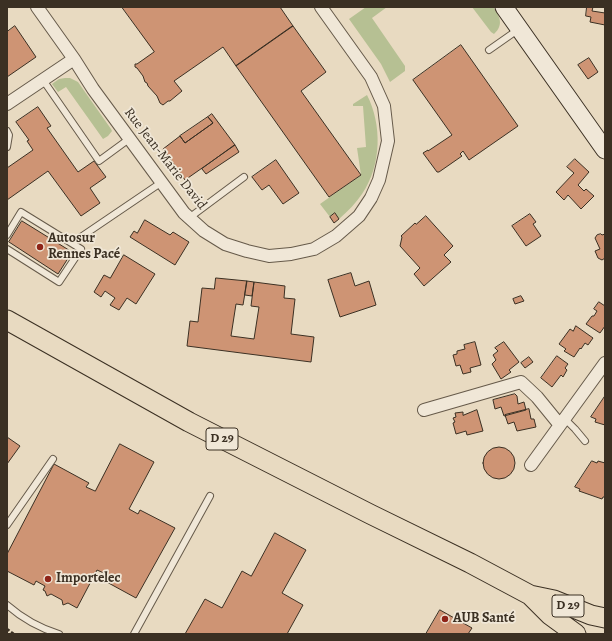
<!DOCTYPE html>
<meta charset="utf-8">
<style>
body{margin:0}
#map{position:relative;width:612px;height:641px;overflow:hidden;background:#e8dac1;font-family:Alegreya,serif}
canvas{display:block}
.frame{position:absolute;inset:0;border:8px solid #3b3023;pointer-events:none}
</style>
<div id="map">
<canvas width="612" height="641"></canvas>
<div class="frame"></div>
</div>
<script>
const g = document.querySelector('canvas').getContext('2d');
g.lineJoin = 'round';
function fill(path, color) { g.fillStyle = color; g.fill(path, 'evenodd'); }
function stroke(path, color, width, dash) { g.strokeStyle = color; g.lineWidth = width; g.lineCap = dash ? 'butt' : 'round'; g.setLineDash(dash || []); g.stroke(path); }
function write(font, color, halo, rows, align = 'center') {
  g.font = font + ' Alegreya,serif'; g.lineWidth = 3.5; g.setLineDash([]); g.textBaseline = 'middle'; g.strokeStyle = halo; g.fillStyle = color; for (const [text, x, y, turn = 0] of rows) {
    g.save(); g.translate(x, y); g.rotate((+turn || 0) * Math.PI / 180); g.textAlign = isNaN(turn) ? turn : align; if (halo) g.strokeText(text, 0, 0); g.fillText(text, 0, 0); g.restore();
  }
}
fill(new Path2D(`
 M366,7h21l-15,11 33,48v5l-15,11 -9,-18 -32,-45z
 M472,7h21c7,9 11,18 1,27l-3,-2z
 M65,78h5l8,4 33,47 1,2 -4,5 -5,3 -37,-52 -8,5 -6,-8 7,-5z
 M367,95c15,29 15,70 -5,99 -6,9 -14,17 -23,25l-4,-6 -5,4 -10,-13 41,-29 -4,-27 9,-1 -3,-41h-10v-2z`), '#b6c093');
const building = new Path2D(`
 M122,7h158l13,19 -57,40 -13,-19 -49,34 8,10 -12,10h-2l-5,4 -3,-2 -3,-7 -9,-10 -1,-3 -2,-1 -2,-6 -6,-8 -2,-1v-3h2l17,-12z
 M587,7h6l-1,4 13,2v12l-15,-3 1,-5 -5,-1z
 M15,26l21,31 -29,20v-45z
 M293,26l33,46 -25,19 60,84 -32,22 -93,-131z
 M461,45l57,81 -49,34 -6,-9 -3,3 2,2 -23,16h-2l-14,-19 5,-3v1l24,-16 -39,-55z
 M589,58l9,14 -10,7 -10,-14z
 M38,107l13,19 -4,2 31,44 16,-11 12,16 -16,11 10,15 -19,13 -33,-45 -41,29v-32l26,-18 -6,-9 2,-1 -13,-18z
 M212,114l23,31 -50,35 -22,-31 17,-13 5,7 28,-20 -5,-6z
 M208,117l5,6 -28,20 -5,-7z
 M235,145l4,7 -33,22 -4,-5z
 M575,159l14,13 -11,13 6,6 2,-2 8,7 -13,13 -13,-14 -4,5 -8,-8 18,-19 -7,-6z
 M276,160l23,33 -16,11 -14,-19 -7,5 -10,-13z
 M335,213l4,6 -5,4 -4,-6z
 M530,214l6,8 -3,2 8,12 -15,10 -14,-20z
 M426,216l27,30 -9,9 7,7 -27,24 -10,-12 6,-6 -20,-22 2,-9 -1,-1 14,-13 1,1z
 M145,220l25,15 3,-3 16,10 -14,23 -45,-28 4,-6 3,2z
 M22,221l50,31 -14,22 -49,-32z
 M601,234l1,1 3,-1v24l-3,2 -4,-2 -3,-7 5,-2 -5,-11 2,-3z
 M124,255l31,19 -19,30 -9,-6 -8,12 -9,-5 5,-7 -10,-7 -4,6 -7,-5 10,-17 6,3z
 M351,273l4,13 14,-5 7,24 -36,12 -12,-37z
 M216,278l31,3 -4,24 -7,-1 -5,32 23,3 5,-32 -8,-1 3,-24 31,4 -1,12 11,1 -4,35 23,3 -3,25 -124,-16 3,-25 8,1 4,-34 12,1z
 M247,281l7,1 -2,14 -7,-1z
 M521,296l3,5 -9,3 -2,-5z
 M599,302l6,4v20l-5,7 -14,-9 6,-8h2l3,-5 -3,-2z
 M576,326l17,12 -5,7 -3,-2 -4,6 -1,-1 -6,9 -10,-6 2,-2 -7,-5 11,-15 3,2z
 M475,342l6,23 -11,3 1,4 -8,2 -3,-9 -4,1 -3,-11 4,-1v-3l8,-2 -1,-4z
 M504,342l15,20 -10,8 2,2 -10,7 -9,-15 4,-4 -3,-5 5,-4 -3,-3z
 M557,356l11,8 -3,4 2,2 -4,7 -2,-2 -9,12 -11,-9z
 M529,357l4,5 -8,6 -4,-5z
 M515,394l2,2 1,8 6,-2 2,8 -22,6 -3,-9 -6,2 -2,-9z
 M605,396v29l-10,-3 1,-3 -5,-2z
 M529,409l2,10h3l2,8 -19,4 -3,-9 -6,2 -3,-9z
 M477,410l6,21 -16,4 -1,-4 -10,3 -3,-11 2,-1 -2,-4 3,-1 -1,-4 8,-1v3z
 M7,437l13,9 -13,18z
 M120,444l34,18 -25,47 9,5 2,-4 35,18 -39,70 -33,-18 3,-6 -9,-4 -20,38 -9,-5 -5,2 -1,-5 -11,-6 -4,2 -2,-5 -2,-1 2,-4 -9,-5 -2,4 -27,-14v-17l47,-90 35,19 -3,4 9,4z
 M483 463a16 16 0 1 1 32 0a16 16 0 1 1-32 0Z
 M592,461l5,2 1,-2 7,2v34h-2l-1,2 -23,-8 1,-2 -5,-2z
 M275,533l31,17 -24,43 21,12 -16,29h-102l20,-35 17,9 20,-37 9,5z
 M440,610l32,18 -4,6h-42z`);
fill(building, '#ce9474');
stroke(building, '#3b3023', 1);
const lane = new Path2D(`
 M489,50l30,-21
 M43,80l56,81 30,-22
 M7,131l2,4 -2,12
 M189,218l55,-41
 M7,235l14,-23 60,37 -22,33 -52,-33
 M72,243l90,-61
 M564,418l11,11 10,12
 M7,525l46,-66
 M7,605c15,13 32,23 52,29
 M134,634l76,-138`);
const street = new Path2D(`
 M37,7l37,52 19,30 91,124 20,18 21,13 22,7 22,5 22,-2 23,-5 22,-13 23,-20 12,-18 8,-18 9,-39 -4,-35 -13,-29 -50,-70
 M7,104l67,-45
 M424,410l97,-28 16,15 22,27
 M531,465l74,-102`);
const secondary = new Path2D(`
 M504,7l101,143`);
const primary = new Path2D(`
 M7,320l182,102 181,92 100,49 60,32 24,5 37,15 14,3
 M530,595l20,20 26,19`);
stroke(lane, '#665a4a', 8);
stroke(street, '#665a4a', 14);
stroke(secondary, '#3b3023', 19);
stroke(primary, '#3b3023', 21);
stroke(new Path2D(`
 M7,629l7,5`), '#3b3023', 2.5, [3, 2]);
stroke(lane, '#f0e7d7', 6);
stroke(street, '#f0e7d7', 12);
stroke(secondary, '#f0e7d7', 17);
stroke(primary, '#e8dac1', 19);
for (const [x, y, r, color] of [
 [40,247,4,"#8f2418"],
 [48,579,4,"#8f2418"],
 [445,619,4,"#8f2418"]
]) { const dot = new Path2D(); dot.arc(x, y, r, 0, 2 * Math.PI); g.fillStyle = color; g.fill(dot); stroke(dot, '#f0e7d7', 1.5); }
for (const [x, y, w] of [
 [222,439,32],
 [568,606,32]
]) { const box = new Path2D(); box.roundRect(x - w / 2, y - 11, w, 22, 3); g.fillStyle = '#f0e7d7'; g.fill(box); stroke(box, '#3b3023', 1); }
write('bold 13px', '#3b3023', null, [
 ["D 29",222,439],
 ["D 29",568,606]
]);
write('14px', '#3b3023', '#f0e7d7', [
 ["Rue Jean-Marie David",165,159,52]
]);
write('bold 14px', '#3b3023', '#f0e7d7', [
 ["Autosur",48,239],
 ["Rennes Pacé",48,255],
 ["Importelec",56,579],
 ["AUB Santé",453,619]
], 'left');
</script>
